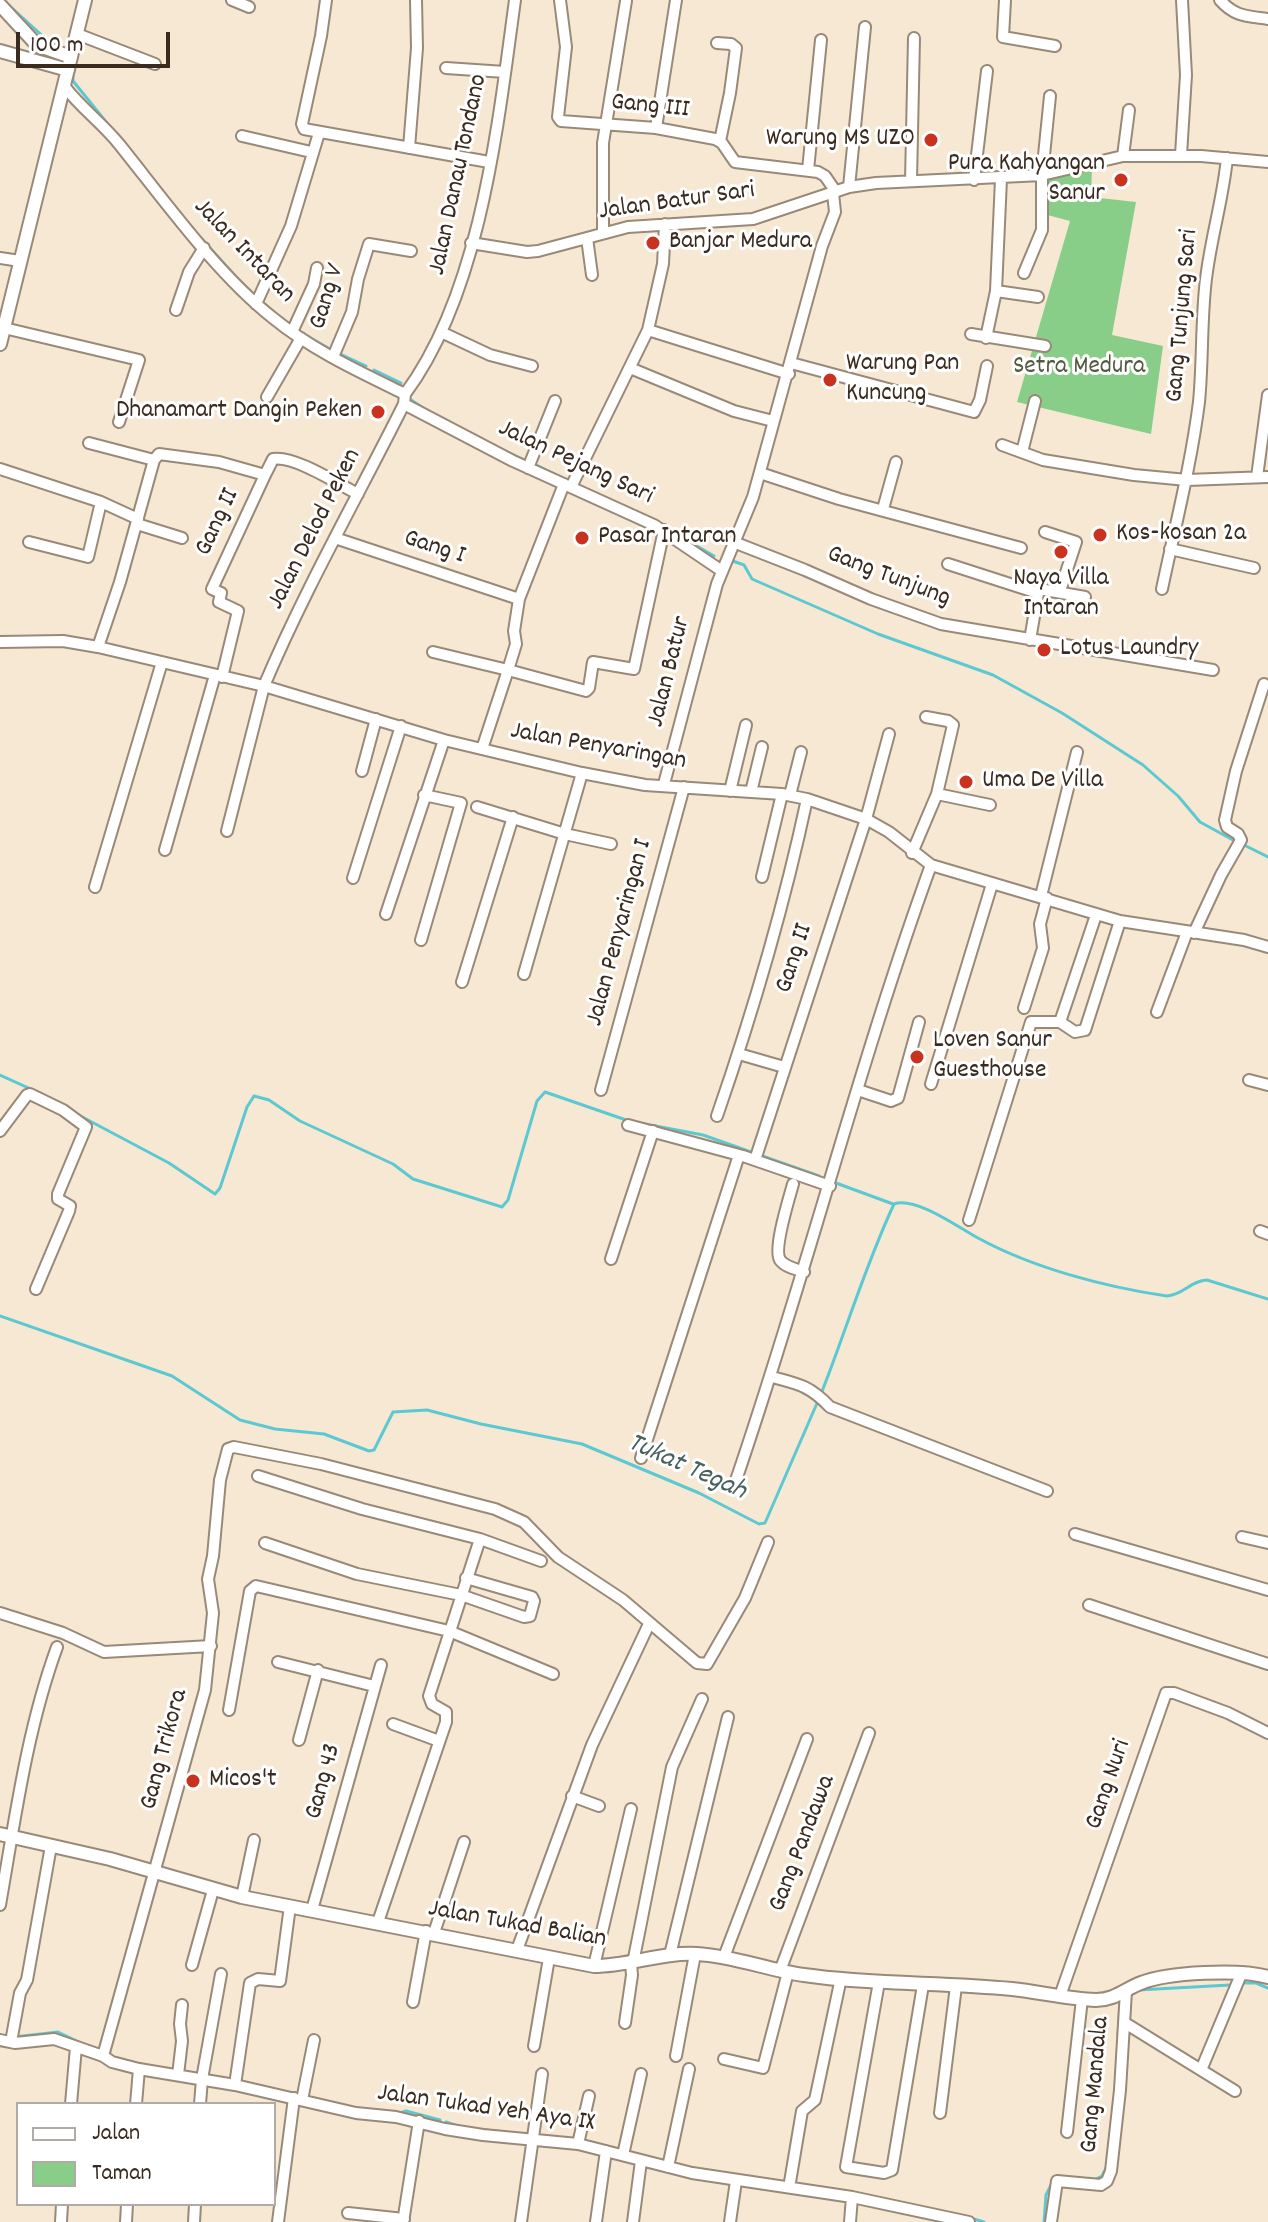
<!DOCTYPE html>
<style>
body{margin:0}
#map{position:relative;width:1268px;height:2222px;overflow:hidden;background:#f7e8d4;font-family:Dekko,sans-serif}
canvas{display:block}
.legend{position:absolute;left:16px;top:2102px;width:260px;height:104px;box-sizing:border-box;background:#fff;border:2px solid #b1aaa5;margin:0;padding:10px 14px;list-style:none;font-size:24px;color:#3b2a1e}
.legend li{display:flex;align-items:center;gap:16px;height:40px}
.legend b{width:40px;border:2px solid #b1aaa5}
.scale{position:absolute;left:16px;top:32px;width:154px;height:36px;box-sizing:border-box;border:4px solid #3b2a1e;border-top:0;padding-left:10px;font-size:24px;line-height:28px;white-space:nowrap;color:#3b2a1e;-webkit-text-stroke:6px #fff;paint-order:stroke}
</style>
<div id="map">
<canvas width="1268" height="2222"></canvas>
<ul class="legend">
<li><b style="height:10px;background:#fff"></b>Jalan</li>
<li><b style="height:22px;background:#88ce88"></b>Taman</li>
</ul>
<div class="scale">100 m</div>
</div>
<script>
const g = document.querySelector('canvas').getContext('2d');
g.lineJoin = 'round';
function fill(path, color) { g.fillStyle = color; g.fill(path, 'evenodd'); }
function stroke(path, color, width, dash) { g.strokeStyle = color; g.lineWidth = width; g.lineCap = dash ? 'butt' : 'round'; g.setLineDash(dash || []); g.stroke(path); }
function write(font, color, halo, rows, align = 'center') {
  g.font = font + ' Dekko,sans-serif'; g.lineWidth = 6; g.setLineDash([]); g.textBaseline = 'middle'; g.strokeStyle = halo; g.fillStyle = color; for (const [text, x, y, turn = 0] of rows) {
    g.save(); g.translate(x, y); g.rotate((+turn || 0) * Math.PI / 180); g.textAlign = isNaN(turn) ? turn : align; if (halo) g.strokeText(text, 0, 0); g.fillText(text, 0, 0); g.restore();
  }
}
fill(new Path2D(`
 M1092,167l-1,30 45,5 -24,133 51,11 -12,88 -134,-32 53,-181 -30,-8 2,-34z`), '#88ce88');
stroke(new Path2D(`
 M3,0l44,40
 M73,69v12l38,47
 M202,239l43,48
 M302,333l26,15
 M338,353l28,13
 M374,370l27,13
 M408,398l23,15
 M498,448l27,12
 M532,463l37,18
 M678,535l36,21
 M730,560l14,5 8,14 126,55 115,41 69,38 81,52 35,31 22,26 33,18
 M1246,846l22,11
 M0,1075l44,20
 M71,1111l98,52 46,31 5,-6 27,-81 7,-11 15,4 31,21 93,43 20,15 89,28 6,-7 29,-99 8,-9 84,29
 M640,1123l63,12 116,41
 M836,1183l57,21
 M0,1316l172,60 68,44 35,9 49,5 45,17 5,-1 19,-38 34,-2 54,14 101,20 117,49 60,31 6,-1 53,-122
 M821,1394c25,-63 44,-128 73,-190 21,-8 64,23 84,34 55,30 127,49 189,58 16,-1 25,-16 40,-16l61,19
 M1242,1983h14l12,5
 M1138,1990l92,-5
 M1118,2035l2,-35
 M14,2037l44,-5 25,12
 M397,2114l9,-3 34,9
 M446,2122l15,5
 M469,2128l44,5
 M1062,2177l20,2
 M1094,2180l8,-4 5,-10
 M970,2218l14,4
 M1044,2222l2,-27 9,-18`), '#5cc9d2', 3);
const minor = new Path2D(`
 M232,0l17,7
 M326,0l-5,36 -19,88 2,5 185,33
 M560,0l6,47 -8,70 3,4 95,7 59,11 7,4 13,19 83,10 7,4 11,16
 M1005,0l-2,37 52,9
 M1220,0c15,17 27,16 48,19
 M77,34l78,30
 M717,43l14,1 5,4 -6,45 -10,48
 M446,68l59,4
 M65,87c16,21 37,36 54,57 45,56 98,130 154,174 39,32 87,54 132,76
 M656,128l20,-128
 M242,136l69,16
 M409,148l8,-100 -1,-48
 M1181,155l5,-80 -4,-75
 M1123,156l6,-46
 M808,170l13,-130
 M974,180l13,-109
 M911,181l3,-143
 M849,187l16,-160
 M603,232v-89l23,-142
 M587,238l5,37
 M471,243l56,9 11,-1 90,-24 125,-8 96,-32 27,-4 166,-8 81,-19h78l67,6
 M0,258l20,3
 M1024,273l18,-43v-55l8,-79
 M996,291l42,6
 M256,304l35,-78 28,-93
 M176,310l13,-38 15,-24
 M4,328l135,32 -20,62
 M648,330l141,44
 M292,332l22,-48 3,-16
 M441,332l49,23 42,11
 M971,334l74,12
 M986,338l10,-47 5,-112
 M333,357l19,-45 6,-33 11,-35 42,7
 M791,363l183,49 6,-12 7,-34
 M630,368l104,43 39,10
 M267,397l34,-59
 M404,404l109,57 141,64 68,46
 M89,443l65,17
 M1002,445l41,15 91,15 53,5 81,-3
 M1022,452l13,-51
 M528,468l27,-67
 M0,469l101,33 37,17
 M760,473l79,26 182,49
 M1257,477l11,-82
 M571,487l77,-157 15,-66 2,-40
 M883,509l13,-47
 M137,524l45,14
 M1045,532l31,10 -16,49
 M335,538l184,61
 M29,542l59,15 13,-55
 M736,543l69,27 66,29 70,25 272,46
 M1170,549l84,19
 M948,564l90,29 -8,47
 M1162,589c13,-62 29,-124 37,-187 4,-41 2,-83 7,-123 5,-42 17,-80 21,-121
 M1038,593l1,-4 46,8
 M0,642l63,-1 35,6 166,39 180,54 138,33 63,12 137,9 25,5 59,20 23,13 42,33 189,56 124,19 24,7
 M98,647l22,-65 34,-122 5,-6 60,8 46,13 8,-16c21,-4 65,25 85,35
 M433,652l75,18 8,-26 -2,-13 5,-32 45,-115
 M222,677l16,-66 -19,-9 2,-9 -9,-4 53,-114
 M482,749l26,-79 78,21 3,-3 4,-26 41,7 30,-139
 M362,771l14,-52
 M664,784l53,-200 36,-87 69,-251 13,-34 -2,-19
 M730,791l16,-66
 M751,792l11,-45
 M937,794l53,11
 M790,795l11,-43
 M477,807l88,27 46,10
 M227,831l37,-145c41,-97 93,-188 140,-282l1,-10c76,-102 93,-270 110,-394
 M165,850l50,-175
 M912,853l25,-59 16,-69 -5,-4 -22,-4
 M762,877l20,-83
 M353,878l48,-152
 M95,887l67,-225
 M1041,896l36,-144
 M386,914l58,-174
 M1194,933l27,-58 20,-35 -3,-6 -11,-7 -2,-7 11,-49 28,-87
 M421,940l40,-137 -37,-8
 M524,974l58,-201
 M462,982l51,-165
 M1024,1008l19,-60 -3,-24 7,-26
 M1157,1012l30,-80
 M1060,1022l36,-107
 M739,1054l45,13
 M1249,1080l19,5
 M931,1084l61,-200
 M601,1090l83,-303
 M858,1090l33,11 7,-3 21,-76
 M717,1116c36,-104 67,-210 90,-317
 M628,1125l115,31 87,30
 M0,1131l27,-36 3,-1 33,16 23,17 -28,67v5l12,7 -1,5 -33,78
 M755,1160l111,-341 23,-85
 M793,1184c-4,15 -20,65 -13,76 5,7 16,9 24,12
 M969,1220l62,-198h29l15,10 10,-2 35,-109
 M1260,1231l8,3
 M611,1259l42,-128
 M772,1377c27,7 38,9 58,30l217,84
 M641,1458l98,-303
 M258,1476l104,33 118,30 61,22
 M734,1486c71,-206 123,-417 197,-621
 M1075,1534l193,56
 M1242,1537l26,6
 M265,1543l92,31 104,21 63,22 6,-1 4,-15 -2,-4 -66,-19
 M1089,1605l179,59
 M0,1613l63,20 41,19 107,-6
 M278,1662l96,24
 M229,1710l21,-119 6,-5 193,45 104,43
 M393,1724l46,17
 M299,1740l19,-70
 M572,1796l27,10
 M242,1897l12,-57
 M0,1905c15,-86 27,-176 57,-258
 M312,1910l69,-245
 M378,1922l68,-200v-10l-14,-8 -3,-8 51,-157
 M434,1933l30,-91
 M517,1950l75,-205 57,-121
 M670,1955l58,-238
 M724,1957l83,-218
 M633,1963l39,-196 30,-68
 M192,1965l21,-75
 M594,1966l37,-157
 M780,1971l89,-238
 M879,1982l-33,185 38,6 8,-3 31,-185
 M1060,1996l106,-303h8l54,20 40,20
 M413,2002l13,-71
 M625,2023l7,-48 -1,-11
 M1125,2023l110,68
 M0,2040l15,3 39,-4 49,17 9,6 27,7 96,16 121,28 40,4 49,12 38,6 95,9 114,29 160,24 117,25
 M11,2042l9,-49 7,-13 24,-134
 M534,2046l15,-88
 M103,2056l102,-366 8,-77 -5,-34 5,-23 7,-76 8,-31 6,-2 87,17 174,45 29,13 34,35 65,43 74,63 10,1 38,-66 23,-56
 M676,2056l19,-102
 M724,2059l39,9 25,-96
 M1201,2070l41,-98
 M178,2075l4,-34 -2,-17 2,-19
 M235,2085l15,-102 8,-4 22,2 10,-75
 M302,2100l12,-60
 M71,2104l5,-57
 M136,2104l3,-35
 M200,2104l2,-25 19,-105
 M940,2113l16,-127
 M1067,2132l15,-133
 M578,2144l11,-48
 M623,2155l18,-81
 M668,2167l21,-98
 M790,2182l12,-71 13,-11 26,-122
 M348,2213l56,6
 M61,2222l1,-18
 M126,2222l1,-18
 M194,2222l1,-18
 M278,2222l16,-124
 M403,2222l16,-101
 M521,2222l21,-148
 M596,2222l10,-71
 M633,2222l8,-61
 M730,2222l6,-41
 M850,2222l2,-25
 M1051,2222l6,-41 44,4 6,-4 4,-10 9,-81 6,-99`);
const tertiary = new Path2D(`
 M0,5l37,40 34,12
 M0,51l68,19
 M0,344l85,-344
 M0,1834l110,25 132,38 352,69c35,0 68,-14 103,-12 37,2 71,16 107,21 69,10 139,7 208,14 28,3 56,10 84,11 19,0 29,-11 45,-17 27,-11 100,-14 127,-6`);
stroke(minor, '#998979', 14);
stroke(tertiary, '#998979', 16);
stroke(minor, '#fff', 10);
stroke(tertiary, '#fff', 12);
for (const [x, y, r, color] of [
 [931,140,8,"#c8321e"],
 [1121,180,8,"#c8321e"],
 [653,243,8,"#c8321e"],
 [830,380,8,"#c8321e"],
 [378,412,8,"#c8321e"],
 [1100,535,8,"#c8321e"],
 [582,538,8,"#c8321e"],
 [1061,552,8,"#c8321e"],
 [1044,650,8,"#c8321e"],
 [966,782,8,"#c8321e"],
 [917,1057,8,"#c8321e"],
 [193,1781,8,"#c8321e"]
]) { const dot = new Path2D(); dot.arc(x, y, r, 0, 2 * Math.PI); g.fillStyle = color; g.fill(dot); stroke(dot, '#fff', 3); }
write('26px', '#3b2a1e', '#fff', [
 ["Gang III",650,108,6],
 ["Jalan Danau Tondano",460,175,-78],
 ["Jalan Batur Sari",677,203,-8],
 ["Jalan Intaran",243,252,46],
 ["Gang V",329,297,-73],
 ["Gang Tunjung Sari",1184,316,-85],
 ["Jalan Pejang Sari",575,464,25],
 ["Gang II",219,523,-65],
 ["Jalan Delod Peken",316,530,-63],
 ["Gang I",434,549,18],
 ["Gang Tunjung",888,578,21],
 ["Jalan Batur",671,672,-76],
 ["Jalan Penyaringan",598,748,10],
 ["Jalan Penyaringan I",621,933,-75],
 ["Gang II",796,959,-72],
 ["Gang Trikora",166,1750,-75],
 ["Gang 43",325,1782,-75],
 ["Gang Nuri",1110,1785,-71],
 ["Gang Pandawa",804,1844,-69],
 ["Jalan Tukad Balian",517,1926,10],
 ["Gang Mandala",1097,2085,-85],
 ["Jalan Tukad Yeh Aya IX",486,2110,8]
]);
write('26px', '#3b2a1e', '#fff', [
 ["Warung MS UZO",915,140,"right"],
 ["Pura Kahyangan",1105,165,"right"],
 ["Sanur",1105,195,"right"],
 ["Banjar Medura",669,243],
 ["Warung Pan",846,365],
 ["Kuncung",846,395],
 ["Dhanamart Dangin Peken",362,412,"right"],
 ["Kos-kosan 2a",1116,535],
 ["Pasar Intaran",598,538],
 ["Naya Villa",1061,580,"center"],
 ["Intaran",1061,610,"center"],
 ["Lotus Laundry",1060,650],
 ["Uma De Villa",982,782],
 ["Loven Sanur",933,1042],
 ["Guesthouse",933,1072],
 ["Micos't",209,1781]
], 'left');
write('26px', '#525b3e', '#fff', [
 ["Setra Medura",1079,368]
]);
write('italic 28px', '#47625d', '#fff', [
 ["Tukat Tegah",686,1469,24]
]);
</script>
